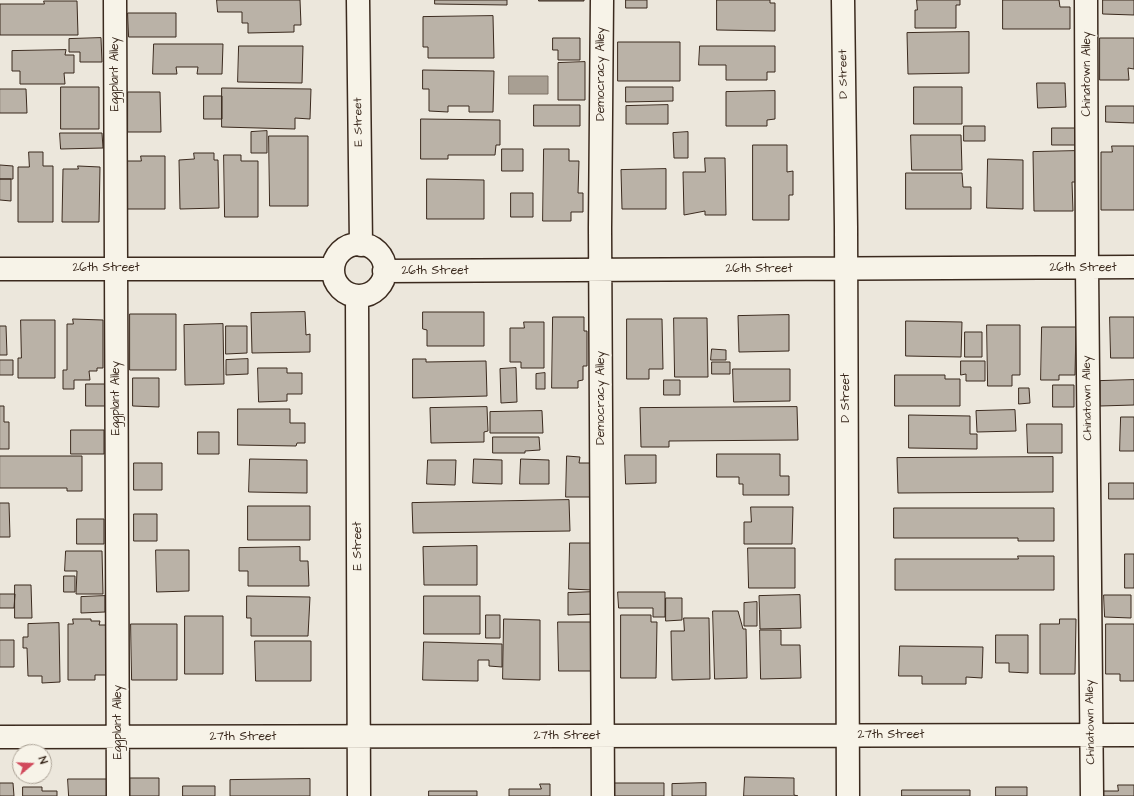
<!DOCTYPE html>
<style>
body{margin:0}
#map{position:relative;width:1134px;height:796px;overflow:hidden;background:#ece7dc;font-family:"Architects Daughter",sans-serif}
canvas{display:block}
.north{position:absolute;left:12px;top:744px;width:40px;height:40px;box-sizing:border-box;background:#f7f3e8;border:1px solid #aca397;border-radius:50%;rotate:71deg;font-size:11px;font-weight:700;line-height:16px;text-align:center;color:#3b2a1e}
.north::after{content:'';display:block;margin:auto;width:14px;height:18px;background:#d1495b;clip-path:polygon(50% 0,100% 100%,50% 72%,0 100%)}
</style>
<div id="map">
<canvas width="1134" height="796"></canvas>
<div class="north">N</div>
</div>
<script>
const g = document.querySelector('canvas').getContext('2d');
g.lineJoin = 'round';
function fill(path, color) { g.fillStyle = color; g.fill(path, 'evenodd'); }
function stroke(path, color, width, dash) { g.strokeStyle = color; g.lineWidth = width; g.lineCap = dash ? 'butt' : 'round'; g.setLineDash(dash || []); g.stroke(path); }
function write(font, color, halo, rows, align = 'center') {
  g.font = font + ' "Architects Daughter",sans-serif'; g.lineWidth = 4; g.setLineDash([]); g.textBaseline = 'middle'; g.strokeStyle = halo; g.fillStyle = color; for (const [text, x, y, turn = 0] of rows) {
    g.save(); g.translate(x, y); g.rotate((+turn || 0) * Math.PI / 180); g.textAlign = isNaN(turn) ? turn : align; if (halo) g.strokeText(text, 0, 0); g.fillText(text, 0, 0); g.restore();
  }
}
const water = new Path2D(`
 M509,76h39v18h-39z`);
fill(water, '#a89f93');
stroke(water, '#7c7064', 1);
const building = new Path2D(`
 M217,0h83l1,25h-7v7l-46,1v-10h-6v-11h-24z
 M435,0h72v5l-72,-1z
 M539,0h45v1h-45z
 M626,0h21v8h-21z
 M717,0h53v3h5v28l-58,-1z
 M917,0h43v5h-4v23h-41v-18h2z
 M1003,0h56l1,7h10v22h-67z
 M1103,0h31v15l-31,-1z
 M44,1h33l1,34h-78v-31h44z
 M128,13h48v24h-47z
 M493,16l1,42h-66v-11h-5v-30z
 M969,32v41l-61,1 -1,-41z
 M101,38l1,24h-22v-10h-11v-13z
 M553,38h27v22h-22v-10h-5z
 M1100,38h34v31l-6,-1 1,12h-29z
 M618,42h62v39h-62z
 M154,44h69l-1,30h-25l1,-7h-22l1,7h-24z
 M239,46h64l-1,37 -64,-1z
 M700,46h75v26h-8v8h-41v-15h-27z
 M66,50l-1,5h9v18h-10l1,11h-45v-13h-8v-20z
 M585,62v38h-27v-37z
 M423,70l71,1 -1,41h-24v-6h-21v6l-19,-1v-22h-6z
 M1037,83h28l1,24 -28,1z
 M61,87h38v42h-38z
 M626,87h47v14l-47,1z
 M914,87h48v37h-48z
 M222,88l89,1 -1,30 -15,-1v11l-73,-2z
 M0,89h26l1,24h-27z
 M775,91v28l-8,1v6h-41v-34z
 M128,92h32l1,40h-33z
 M204,96h18v23h-18z
 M534,105h46v21h-46z
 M668,105v19h-42v-18z
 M1106,106h28v17l-28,-1z
 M421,119l79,1v25h-4l-1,10h-47v4h-27z
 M964,126h21v15h-21z
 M1052,128h23l1,17h-24z
 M267,131v22h-16v-21z
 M688,132v26h-14l-1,-25z
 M60,133h42l1,15 -42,1z
 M911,135h50l1,35h-50z
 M269,136h39v70h-38z
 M753,145h34v27l6,-1v24h-4v25h-36z
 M1112,146h22v64h-33v-58h11z
 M502,149h21v22h-21z
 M544,149h25v12h10l-1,32h5v19h-12v9h-28z
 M1076,151l1,31h-5l1,29h-39l-1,-59z
 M29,152h14v14h10v56h-35v-55h11z
 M194,153h20v7h4l1,48 -39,1 -1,-49 15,-1z
 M224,155h17v6h17v56h-33z
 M141,156h24v53h-39v-48h15z
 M705,158h20l1,57h-21v-4l-21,4 -1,-43h22z
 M988,159l35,1v49l-36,-1z
 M0,165l13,1v13h-13z
 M78,166l22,1 -1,55h-37l1,-53h15z
 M666,169v40h-44l-1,-39z
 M906,173h56l1,14h8v22h-65z
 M0,179h11v22l-11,-1z
 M427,179l57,1v39h-57z
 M511,193h22v24h-22z
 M305,312l1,23 4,-1v18l-58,1 -1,-40z
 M423,312h61v34h-57v-16l-4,-1z
 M130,314h46v56h-46z
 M789,315v36l-50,1 -1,-36z
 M553,317h31v14h3v35h-4v14l-5,1v7h-26z
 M1110,317h24v41h-23z
 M674,318h33l1,59h-33z
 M73,319l30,1v48h-6v3h-8l1,9h-16v9h-11v-19h4v-46h6z
 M627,319h35l1,50h-14v10h-22z
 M21,320h34v58h-37v-20h3z
 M906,321l56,1 -1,35 -55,-1z
 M524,322h20v46h-23v-6h-11v-34h14z
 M223,324l1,60 -39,1 -1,-60z
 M987,325h33v50h-8v11h-24z
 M0,326h6l1,29h-7z
 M226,326h21v27l-21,1z
 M1042,327h34l-1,48h-16v5h-18z
 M965,332h17v25h-17z
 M712,349l14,1v10h-15z
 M248,359v15l-22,1v-15z
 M413,359h13v3l60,-1 1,35 -74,2z
 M0,360h13v15h-13z
 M961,361h24v20h-19v-7l-5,1z
 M712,362h18v12h-18z
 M258,368h29v5h15v21h-15v7l-28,1z
 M516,368l1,34 -16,1 -1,-34z
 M733,369h57v32l-56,1z
 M545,373v16h-9v-15z
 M895,375h50v4h15v27h-65z
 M133,378h26v29l-26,-1z
 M664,380h16v15h-16z
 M1134,380v25l-34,1v-25z
 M86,384h22v22h-22z
 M1053,385h21v22h-21z
 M1019,388h10l1,15 -11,1z
 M0,406h4v16h5v27h-9z
 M487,407l1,24 -4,1v10l-53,1 -1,-35z
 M797,407l1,33 -129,1v6h-28l-1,-39z
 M238,409h52v14h15v20h-8l-1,3 -58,-1z
 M1015,410l1,21 -39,1 -1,-21z
 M542,411l1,22h-53v-21z
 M909,415l61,1v18h7v15l-68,-1z
 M1121,417h13v34h-14z
 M1027,424h35v29h-34z
 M71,430h33v24h-33z
 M198,432h21v22h-21z
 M493,437h46l1,13 -15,1v2h-32z
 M717,454h63v22h9v19h-46v-11h-4v-7h-22z
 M625,455h31v28l-30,1z
 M0,456h82v35h-15v-3h-67z
 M567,456l13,1 -1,6h12v34h-25z
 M1053,457v35l-155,1 -1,-35z
 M250,459l57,1v33l-58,-1z
 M474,459l28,1v24l-29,-1z
 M521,459l28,1v24h-29z
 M428,460h28l-1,25 -28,-1z
 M134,463h28v27h-28z
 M1109,483h25v16h-25z
 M569,500l1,31 -157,2 -1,-30z
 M0,503h9l1,34h-10z
 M248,506h62v34h-62z
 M751,507h42l-1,37h-48v-22h7z
 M894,508h160v33h-36v-3h-124z
 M134,514h23v27h-23z
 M77,519h27v25h-27z
 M570,543h22v47l-23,-1z
 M477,546v39h-53l-1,-38z
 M300,547v14h8l1,25h-61v-15h-9v-23z
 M748,548h47v40h-46z
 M156,550h33v41l-32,1z
 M66,551h36l1,43h-27l1,-23h-12z
 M1125,554h9v34h-9z
 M1018,556h36v34h-159v-31h123z
 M64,576h11v16h-11z
 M15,585h16l1,33h-17z
 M594,592v22l-26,1v-22z
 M618,592h47v25h-12v-9h-34z
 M0,594h15l-1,14h-14z
 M800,595l1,33 -41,1 -1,-33z
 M1104,595h27v23l-26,-1z
 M105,596v16l-24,1v-16z
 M247,596l63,1 -2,39h-57v-18h-4z
 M424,596h56v38h-56z
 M666,598h16v22l-16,1z
 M757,602v24h-13v-23z
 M713,611h25l5,18h3l1,49 -32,1z
 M486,615h14v23h-14z
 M621,615h30v7h6l-1,56h-35z
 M185,616h38v58h-38z
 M684,618h25l1,61 -38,1 -1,-49h13z
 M73,619h18v2h9l-1,4h9v50h-13v5h-27v-56h5z
 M504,619l36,1v60l-37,-1z
 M1060,619h16l-1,55h-35v-50h19z
 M558,622h34l1,49h-34z
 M59,623l1,59 -18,1v-7h-14l-1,-28h-4v-11h5v-13z
 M131,624h46v56h-45z
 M1106,624h28v57h-14v-7h-14z
 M760,630h21v15h19l1,33 -40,1z
 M996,635h32v38l-19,-1v-9h-13z
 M0,640h14v27h-14z
 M255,641h56v40h-55z
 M424,642l78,2v23l-13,-1v-6h-11v21l-55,-1z
 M900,646l83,1 -1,31 -16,-1v7h-44v-8h-23z
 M745,777l49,1v17l4,1h-54z
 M130,778h29v18h-29z
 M68,779h39v17h-38z
 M310,779v17h-80v-16z
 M0,783h13l1,13h-14z
 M614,783h50v13h-50z
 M706,783v13h-34v-12z
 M540,784h10v12h-41v-7h32z
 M1118,785h16v11h-31v-5h15z
 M183,786h32v10h-32z
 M23,787h19v4h15v5h-34z
 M996,787h31v9h-31z
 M902,790h68v6h-68z
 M429,791h48v5h-48z`);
fill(building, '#bab2a7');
stroke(building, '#3b2a1e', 1);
const minor = new Path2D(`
 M115,0l3,796
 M358,0l3,245
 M602,0l-2,228 3,568
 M843,0l3,227 2,569
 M1086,0l1,268 5,528
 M333 270a26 26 0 1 1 52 0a26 26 0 1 1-52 0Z
 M0,269h333
 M384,271l750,-4
 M357,296l2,500
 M0,737l1134,-2`);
stroke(minor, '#3b2a1e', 25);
stroke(minor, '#f7f3e8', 22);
write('12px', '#3b2a1e', '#f7f3e8', [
 ["Eggplant Alley",115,74,-90],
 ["Democracy Alley",601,74,-90],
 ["D Street",844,74,-91],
 ["Chinatown Alley",1087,74,-90],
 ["E Street",359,122,-91],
 ["26th Street",106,268],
 ["26th Street",1083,268],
 ["26th Street",759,269],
 ["26th Street",435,271],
 ["Eggplant Alley",116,398,-90],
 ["Democracy Alley",601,398,-90],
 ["D Street",846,398,-90],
 ["Chinatown Alley",1088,398,-91],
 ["E Street",358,546,-90],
 ["Eggplant Alley",118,722,-90],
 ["Chinatown Alley",1091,722,-91],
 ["27th Street",891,735],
 ["27th Street",567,736],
 ["27th Street",243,737]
]);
</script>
